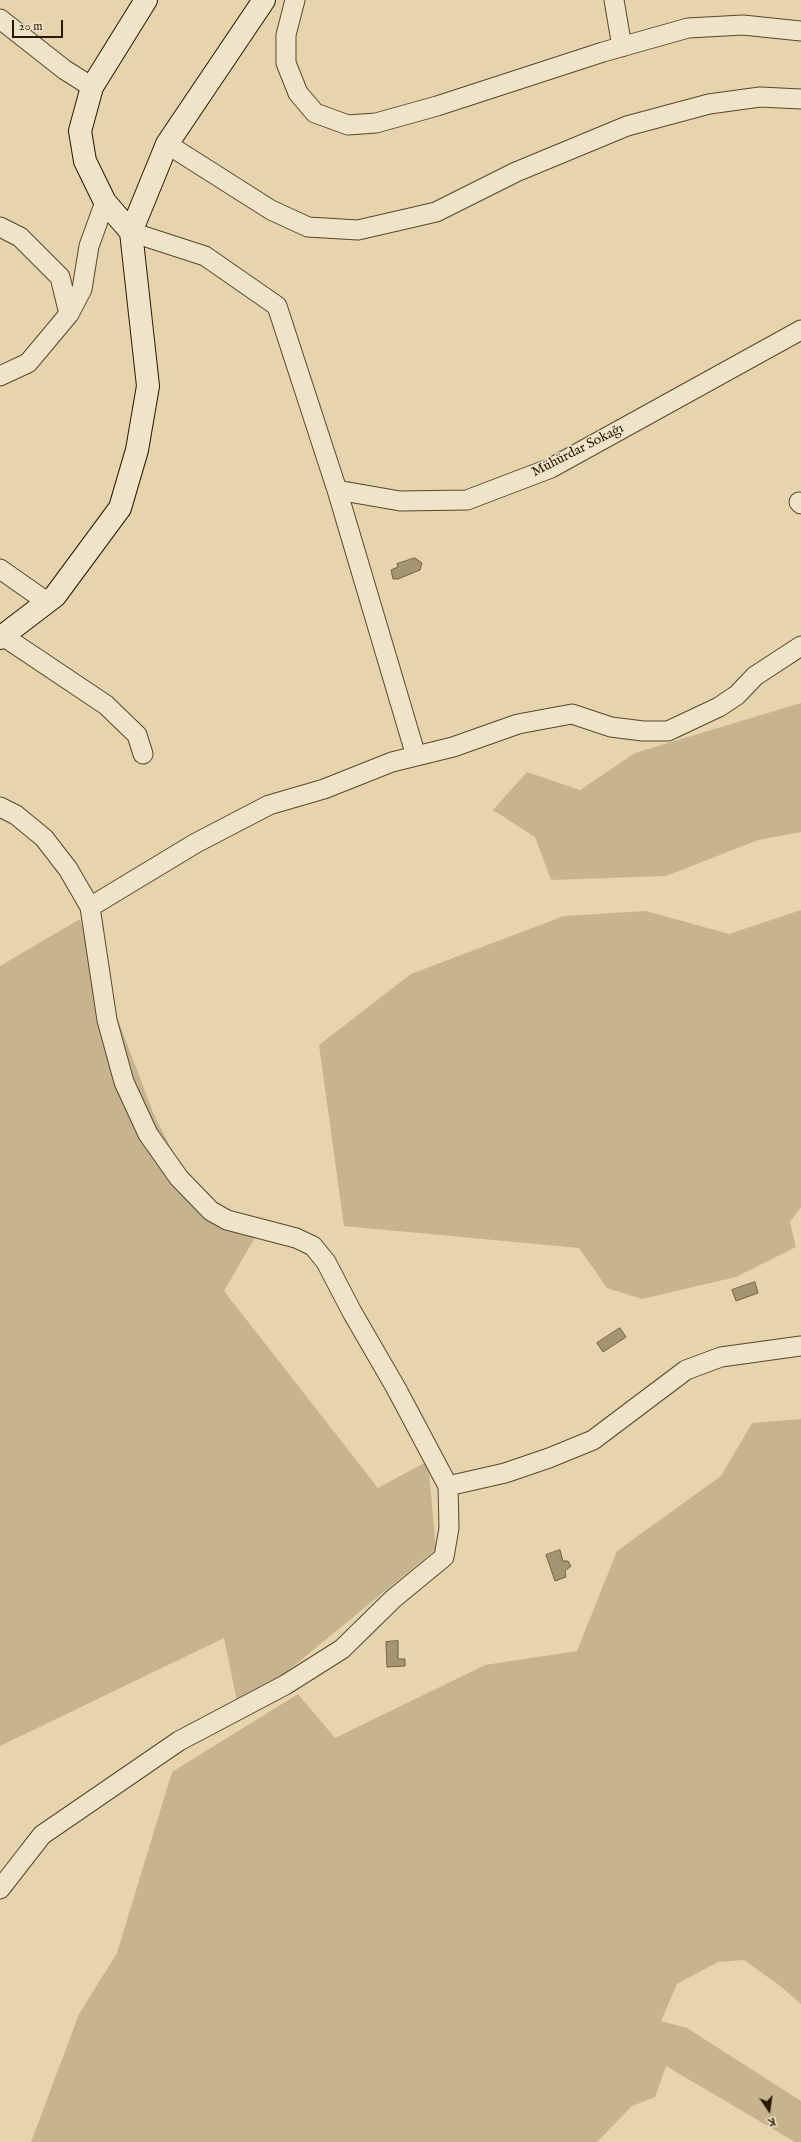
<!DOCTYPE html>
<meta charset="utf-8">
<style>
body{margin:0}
#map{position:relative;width:801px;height:2142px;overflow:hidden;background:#e6d4ac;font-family:"IM FELL English",serif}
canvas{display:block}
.north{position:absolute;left:749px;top:2090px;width:40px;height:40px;-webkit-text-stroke:3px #efe3c9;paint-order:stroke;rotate:167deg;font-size:11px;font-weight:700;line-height:16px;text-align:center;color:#281800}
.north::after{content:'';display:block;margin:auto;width:14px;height:18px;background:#281800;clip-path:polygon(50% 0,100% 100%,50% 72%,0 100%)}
.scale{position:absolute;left:12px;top:20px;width:51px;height:18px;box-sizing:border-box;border:2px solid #281800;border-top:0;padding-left:5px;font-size:12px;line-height:14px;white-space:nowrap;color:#281800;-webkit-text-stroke:3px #efe3c9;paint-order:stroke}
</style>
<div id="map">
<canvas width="801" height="2142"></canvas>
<div class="north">K</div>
<div class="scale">20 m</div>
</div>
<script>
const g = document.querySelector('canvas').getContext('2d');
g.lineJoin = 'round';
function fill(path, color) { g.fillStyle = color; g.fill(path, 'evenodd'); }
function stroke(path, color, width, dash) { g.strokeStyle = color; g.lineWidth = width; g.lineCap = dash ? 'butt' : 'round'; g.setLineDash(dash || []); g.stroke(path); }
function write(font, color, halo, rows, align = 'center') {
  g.font = font + ' "IM FELL English",serif'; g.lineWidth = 3; g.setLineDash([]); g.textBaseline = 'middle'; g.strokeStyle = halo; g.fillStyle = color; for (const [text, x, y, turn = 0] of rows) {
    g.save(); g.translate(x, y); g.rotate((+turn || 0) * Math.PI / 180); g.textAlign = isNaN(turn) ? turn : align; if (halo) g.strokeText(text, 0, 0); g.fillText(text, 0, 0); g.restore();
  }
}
fill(new Path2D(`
 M801,703v129l-43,8 -92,36 -115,4 -16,-43 -42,-27 34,-38 53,18 55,-37z
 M801,910v297l-11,15 6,25 -60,30 -94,22 -35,-11 -28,-40 -235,-22 -25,-181 92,-71 153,-58 82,-5 83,23z
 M80,919l74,196 48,93 55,26 -33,57 154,197 50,-27 8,88 -197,162 -15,-73 -224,108v-780z
 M801,1419v585l-22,-19 -35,-25 -26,2 -41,22 -16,37 26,7 114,73v41h-6l-129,-76 -11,31 -23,9 -35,36h-566l48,-128 38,-61 55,-181 126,-78 37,44 150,-73 92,-14 40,-100 104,-75 31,-53z`), '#c6b48f');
const water = new Path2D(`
 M415,558l7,5 -2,7 -22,9h-5l-2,-9 7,-3 -1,-3z
 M755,1282l3,11 -22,8 -4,-11z
 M620,1328l6,9 -23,15 -6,-9z
 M560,1550l3,11h5l3,5 -6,5 1,6 -11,4 -9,-26z
 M398,1641v18h7v7l-18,1 -1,-25z`);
fill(water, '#a59472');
stroke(water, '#736244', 1);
const street = new Path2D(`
 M295,0l-9,35v28l12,30 17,20 33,12 28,-2 61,-17 166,-54 85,-24 55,-3 58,6
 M614,0l8,47
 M0,19l65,51 27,17
 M167,144l104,66 37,17 50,3 78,-18 80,-40 111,-46 82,-22 51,-7 41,2
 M0,227l20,10 40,40 9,37
 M131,232l74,24 72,50 60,184 79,266
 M0,376l28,-13 41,-49 13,-25 7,-43 16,-44
 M337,490l63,11 67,-1 84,-32 250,-138
 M799,502l2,2
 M0,569l47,33
 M3,636l103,69 31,30 6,19
 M0,807l16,8 28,23 24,31 22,38 17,113 17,62 24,52 31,44 32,33 16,9 69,18 17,8 13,16 26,50 44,76 52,98 1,42 -5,29 -51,42 -51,50 -57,36 -106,56 -137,94 -42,54
 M90,907l106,-64 73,-38 55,-16 68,-27 61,-15 65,-23 54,-10 39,13 32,4h25l51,-24 18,-12 18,-19 46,-30
 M448,1486l57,-13 44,-15 44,-18 93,-70 35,-13 80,-11`);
const secondary = new Path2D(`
 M131,232l-26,-30 -20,-41 -5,-30 12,-44 54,-87
 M0,638l55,-42 65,-88 17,-58 11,-64 -17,-154 36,-88 97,-144`);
stroke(street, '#58472b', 21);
stroke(secondary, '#281800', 24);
stroke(street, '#efe3c9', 19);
stroke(secondary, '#efe3c9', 22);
write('14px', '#281800', '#efe3c9', [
 ["Mühürdar Sokağı",578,451,-27]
]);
</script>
